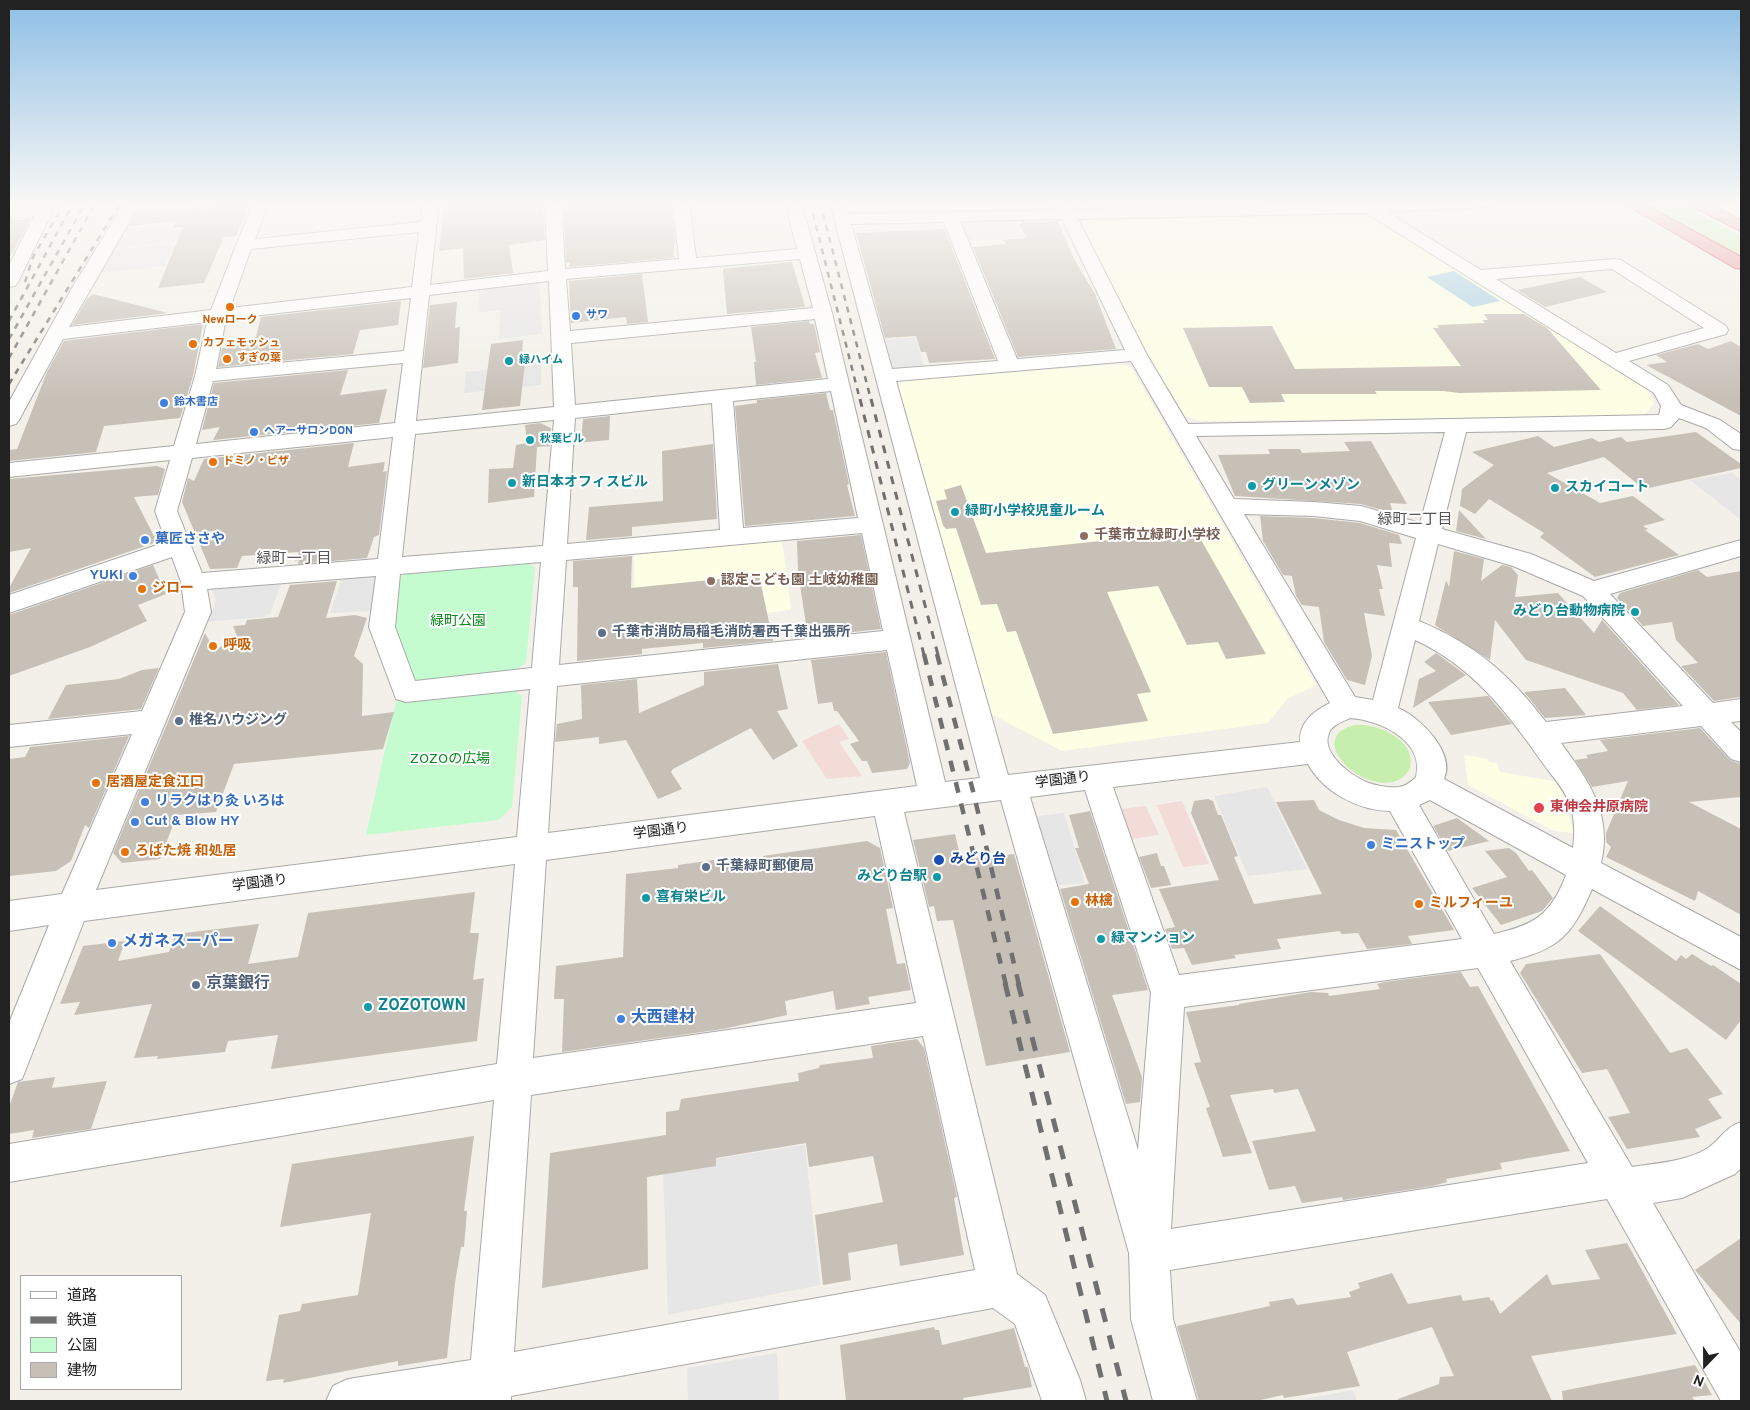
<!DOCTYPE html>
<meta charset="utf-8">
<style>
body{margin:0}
#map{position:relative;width:1750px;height:1410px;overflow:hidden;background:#f2f0e8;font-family:Overpass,"Noto Sans JP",sans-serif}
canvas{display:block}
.frame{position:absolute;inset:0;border:10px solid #222;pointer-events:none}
.legend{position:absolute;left:20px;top:1275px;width:162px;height:115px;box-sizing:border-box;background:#fff;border:1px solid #a7a7a7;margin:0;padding:6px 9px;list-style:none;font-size:15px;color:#222}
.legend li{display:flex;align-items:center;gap:10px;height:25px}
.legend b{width:25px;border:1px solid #a7a7a7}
.north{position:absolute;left:1680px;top:1340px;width:50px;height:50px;-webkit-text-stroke:4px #fff;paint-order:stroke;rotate:202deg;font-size:14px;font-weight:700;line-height:20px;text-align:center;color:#222}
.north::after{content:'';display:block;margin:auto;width:18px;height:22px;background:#222;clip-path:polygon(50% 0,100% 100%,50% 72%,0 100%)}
</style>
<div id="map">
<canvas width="1750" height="1410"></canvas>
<div class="frame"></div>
<ul class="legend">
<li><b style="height:6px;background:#fff"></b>道路</li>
<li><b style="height:6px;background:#707070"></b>鉄道</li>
<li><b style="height:14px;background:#c5fccf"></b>公園</li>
<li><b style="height:14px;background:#c7c0b7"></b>建物</li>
</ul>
<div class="north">N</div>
</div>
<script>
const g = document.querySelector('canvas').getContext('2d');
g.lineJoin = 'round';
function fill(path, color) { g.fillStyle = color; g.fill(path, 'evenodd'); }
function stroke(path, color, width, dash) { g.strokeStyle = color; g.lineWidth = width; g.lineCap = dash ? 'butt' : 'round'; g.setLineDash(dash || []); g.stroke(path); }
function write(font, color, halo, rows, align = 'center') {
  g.font = font + ' Overpass,"Noto Sans JP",sans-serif'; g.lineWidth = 4; g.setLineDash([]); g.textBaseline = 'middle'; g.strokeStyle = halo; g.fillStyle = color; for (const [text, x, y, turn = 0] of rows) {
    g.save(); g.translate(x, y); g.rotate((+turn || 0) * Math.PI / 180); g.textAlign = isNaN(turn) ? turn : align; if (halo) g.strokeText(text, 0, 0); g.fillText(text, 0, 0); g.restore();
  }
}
fill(new Path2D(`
 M839,724l10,15 -10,3 23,34 -35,3 -25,-38z
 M1182,801l27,63 -26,3 -26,-62z
 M1146,806l13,29 -28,4 -10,-30z`), '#f3dbd7');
fill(new Path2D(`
 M1363,213l10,2 274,173 7,14 -3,5 -4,6 -9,3 -438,5 -15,-5 -34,-55 -70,-139 6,-3z
 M1121,364l10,3 185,318 -29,14 -19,24 -206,28 -71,-37 -96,-327 8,-6z
 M782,539l9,71 -51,6 -105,4 -1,-67z
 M1464,755l24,4 1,3 8,1 3,9 60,10 14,51 -20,-2 -86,-46z`), '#fcffe4');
fill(new Path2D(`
 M1643,202h34l64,34v21z
 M1356,725c20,-2 61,15 54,42 -2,8 -10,13 -17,15 -37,8 -88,-47 -37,-57z`), '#c6eead');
fill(new Path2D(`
 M526,561l9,6 -9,96 -14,10 -91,9 -9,-3 -20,-55 5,-45 13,-8z
 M512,688l10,8 -10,111 -13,13 -133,15 30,-134z`), '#c5fccf');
fill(new Path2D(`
 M1016,219l8,19 -56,3 -7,-18 5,-3z
 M170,224l-2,6 29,-3 -6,13 -76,8 11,-20z
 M175,243l-10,23 -65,7 12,-23z
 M537,280l3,3 2,51 -43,5 1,-29 -22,3 1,-26z
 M916,337l8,30 -28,2 -9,-3 -8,-26z
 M541,364v21l-77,8 2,-21z
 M1733,473l8,7v40l-51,-40z
 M368,573l9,7 -5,31 -42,2 13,-38z
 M283,579l-13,35 -7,3 -55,5 8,-23 -4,-9 15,-5z
 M1267,787l40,82 -59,7 -34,-80z
 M1064,813l21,70 -35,3 -21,-69z
 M805,1145l15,140 -152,30 -5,-148z
 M777,1353l2,48h-91l-1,-33z
 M1353,1390l4,11h-61z`), '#e6e6e6');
fill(new Path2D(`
 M1454,271l46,30 -27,6 -46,-30z`), '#a7cfe1');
fill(new Path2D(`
 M9,202h47l-5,5 -6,-4 -36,3z
 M217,202h34l-15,34 -12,1 -20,46 -46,5 25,-61 -10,1 3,-7 -47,5 7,-12 71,-5z
 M478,202h65l2,38 -36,5 4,28 -49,6 -1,-31 -24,3 5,-46z
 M563,202h108l4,35 -2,21 -104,9 1,-5 -4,1z
 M31,218l-18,34 -4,6v-38z
 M1058,221l16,38 21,35 21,55 -98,8 -45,-110 33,-3 -3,-4 23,-2 -7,-14h3v-2z
 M944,229l1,1 50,129 -66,4 -3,-11h-5l-5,-16 -31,2 -29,-105z
 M792,262l13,45 -78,7 -4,-45z
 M642,274l6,48 -21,2 -1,-7 -55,6 -2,-42z
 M1580,277l27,15 -62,15 -28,-17z
 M93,294l75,19 -96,12 15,-26z
 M401,301l-3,24 -38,5 -7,24 -135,13 4,-19 32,-4 7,-27z
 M457,302l-2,26 5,-1 -2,36 -35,5 7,-63z
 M1484,314h40l23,14 54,62 -142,3 -16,-2h-68l2,3h-96l4,8 -35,1 -8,-16h-33l-26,-59 89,-2 23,43 166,-3 -28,-38h6l-2,-3 48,-2 -3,-3h6z
 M809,321l1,3h4l6,28 -5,1 7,25 -66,7 -2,-23h2l-5,-35z
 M203,324l-10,52 -13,42 -76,8 -8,26 -87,9v-11l8,-1 30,-77 17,-31z
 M523,340l-1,15h4l-6,51 -38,4 9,-66z
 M1731,341l10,6v69l-95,-51 21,-3 -11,-7 42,-11 10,5z
 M348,370l-8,25 47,-6 -8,34 -166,17 7,-13 -18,3 12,-47z
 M826,393l4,17h3l16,74 -2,1 8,31 -110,10 -10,-120 22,-3v-3z
 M610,416l-1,24 -34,3 1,-5 5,3 2,-22z
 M540,423l11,5 -1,18 -13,1 -3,50 -46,6 1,-34 24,-1 3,-23 11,-2 -2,-18z
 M1696,432l45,32v4l-97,21 -40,-32 -57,16 53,30 33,-7 32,24 -22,6 5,3 -3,1 34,25 -84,22 -55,-40 4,-4 -55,-34 -14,15 -15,-8 2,-17 32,-24 -22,-13 66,-16 16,11 38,-9 7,4 22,-5 6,5z
 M1371,441l36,63 -17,-1 3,10 -32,-9 -126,-8 -17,-41 52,-1 -2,-5h32l2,4 48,-2 -6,-9z
 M354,443l-6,24 37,-5 -2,10 4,-1 -8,64 -5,2 -7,21 -69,6 1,-4 -4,1 4,-9 -57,4 -5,12 -27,1 -28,-67 6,-24 6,3 10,-22z
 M713,444l4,75 -85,8v9l-46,4 3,-33 74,-6 -1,-50z
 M157,466l8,3 -7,26 -24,2 23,45 -148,51v-5l22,-40 -22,4v-73z
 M961,485l25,68 210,-22 70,123 -40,5 -8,-17 -31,3 -29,-59 -51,6 44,100 -14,2 11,27 -95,13 -37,-103 -9,1 -10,-28 -16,1 -25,-77 -10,1 -3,-4 -7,-24 11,-2 -3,-9z
 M1459,510l27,29 -30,-8z
 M1260,516l54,2 46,5 39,12 3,9 -13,-1 3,24 -15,-2 6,24h-4l6,27 -21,-3 8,43 -7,29 -18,-5 -23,-38 -5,-35 -17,-2 -6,-9 -4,-20 -9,-1 -20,-34z
 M861,535l20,94 -73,8 -10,-65 -1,-31z
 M1454,551l30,8 -3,22 21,-16 9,2 7,8 -3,22 43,-4 36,40 8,-13 77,85 -42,5 -14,-17 -97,-33 -31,-40 -5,40 -51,-32 -4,-3 11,-45 3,7z
 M632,556l-1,32 128,-13 14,66 -70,7v-5l-61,6v5l-65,7 1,-74h-5v-26z
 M153,565l13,29 -28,11 9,16 -57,26 -81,29v-61z
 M1698,570l9,7 34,-6v126l-27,4 -33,-35 17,-3 -22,-23 -4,-18 -29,4 -26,-28 3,-5z
 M337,581l-11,37 29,-3 12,3 -13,38 9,8 -1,52 32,-4 -11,37 -149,15 -18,48 -39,3 -17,44 -38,4 -9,-10 92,-220 9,17 24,-11 -5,-13 12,-1 2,-5 31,-3 12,-32z
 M886,652l24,111 -3,6 -35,4 -5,-12h-5l-12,-17 9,-3 -22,-30h-3l-2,-9 -14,2 -7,-44z
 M1436,653l30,22 -53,33 6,-29 17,-8 -12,-9z
 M778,664l10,45 -11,2 21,35 -25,14 -22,-32 -78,41 -2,3 11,17 -24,10 -32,-59 -27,4v-7l-44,5 2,-18 25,-5 -1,-34 56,-6 2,34 65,-28v-13z
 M159,668l-18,41 -93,10 18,-34 53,-6 23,-9z
 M1565,688l21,27 -41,3 -21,-26z
 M1488,696l24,28 -61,11 -23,-33z
 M1700,728l30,32 11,4v33l-52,5 52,27v86l-43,-24 -3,10 -89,-44 5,-10 -5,-5v-9l22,-52 -36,6 -17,-27 13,-2 -2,-3 22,-4 -8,-11z
 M129,736l-40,92 -4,-3 -14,36 -15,10 -47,5v-117l16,-2 5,-10z
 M1208,799l5,2 5,14h3l17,41 -4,1 20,47 68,-10 -46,-92 38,-2 5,10 20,10 25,8 32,2 58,100 -46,6 4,8 -45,5 -9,-16 -17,1 -1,-3 -63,8 4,10 -47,6 2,3 -44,7 -8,-17 -12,1 -7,-20 10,-2 -16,-38 60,-9 -28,-67 3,-12z
 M1090,811l58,179 -36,5 30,82 -2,25 -14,2 -66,-215 29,-5 -14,-36h4l-10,-33z
 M1457,818l32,23 -41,10 -15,-25z
 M955,834l6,26 53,-6 56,198 -84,14 -33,-146 -16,1 -3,-15 -5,1 -16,-67z
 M867,841l13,7 13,60 -7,1 11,55 8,-1 6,27 -43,7 2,7 -34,6 -3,-19 -48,10 2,14 -64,14 -161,23 2,-53h-10l2,-33 67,-9 3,-83 52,-6v-3l36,-5v3l49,-4v-3z
 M1509,848l7,5 13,18 3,-1 21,28 -11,13 -41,14 -29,-37 35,-11 -22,-26z
 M1157,853l4,13h3l7,19 -20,3 -12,-31z
 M475,892l-5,41h9l-6,47 11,-2 -7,63 -206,28 7,-34 -50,6 -3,11 -68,7 1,-3 -24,2 18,-54 -78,11 6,-13 -20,2 23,-58 42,-5 -7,20 51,-9 7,-18 83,-10 -11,40 50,-7 10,-44z
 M1600,906l76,55 5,-6 5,4 6,-5 19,12 2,-1 28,19v36l-15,20 -148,-109z
 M1600,954l70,99 17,-5 36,46 -15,5 14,19 -27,11 5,8 -73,12 -19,-32 22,-4 -23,-44 -25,4 -62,-100 6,-9z
 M1461,972l9,15 8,-1 92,165 -70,12 2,6 -56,10 1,3 -14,4 -90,14 -1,-3 -40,6 -7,-17 -26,4 -17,-49 64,-10 -18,-42 -24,4 -1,-4 -43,6 22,58 -29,4 -17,-49 4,-1 -16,-44 7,-1 -15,-50 53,-7v-1l72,-12 17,1 1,3 51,-7 -3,-5 8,-2z
 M917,1039l7,9 33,149 -3,1 10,57 -64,11 -3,-22 -49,9 3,27 -28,5 -8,-70 68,-13 -10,-46 -64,11 -3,-24 -90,15v8l-69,11 1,92 -106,19 8,-135 116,-18v-23l13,-2 2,-11 118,-18 -1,-8 21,-5 1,-3 53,-7 -2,-12z
 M55,1077l-3,11 55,-7 -16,48 -59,9 2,-8 -25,4v-27l9,-25z
 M474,1136l-10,75h3l-3,36h-3l-6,36 -8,75 -49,8v-5l-115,22 1,-4 -18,2 13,-66 21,-4 2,-7 56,-9 13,-82 -91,14 12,-63z
 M1741,1238v86l-46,-54z
 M1627,1243l50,91 -146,22 21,45h-154v-2l41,-15 1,-7 14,-1 -22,-49 -85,25 13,34 -76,12 -1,-3 -27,6h-57l-22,-75 93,-20 -1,-4 24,-4 4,7 54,-8 -2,-5 11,-4 -2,-5 34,-10 16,31 53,-9 2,6 26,-4 2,4 2,-1 7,14 47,-40 5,11 48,-6 -15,-29z
 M934,1327l1,3h4l3,15 72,-17 11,39h3l4,20 -69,11 1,3h-118l-6,-56z
 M1695,1365l17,30 -20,2 3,4h-132l-1,-10z`), '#c7c0b7');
const minor = new Path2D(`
 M125,202h90l-8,5 -72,5 -66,115 142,-17 42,-108h16l-14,37 166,-17 2,-20h16l-9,83 118,-14 -3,-69h16l4,67 114,-10 -6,-57h16l7,56 101,-9 -12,-47h16l31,111 113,469 35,-4 -150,-576h14l4,12 210,-4 -4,-8h16l4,7 279,-5 -1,-2h143l-2,3 -6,2 -100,5 94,58 134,-11 6,1 105,66 2,4 -2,4 -97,27 39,24 13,20 39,15 21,14v16l-8,-1 -27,-21 -27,-10 -8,9 -7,2 -198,3 -24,97 89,25 63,27 147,-41v16l-131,38 103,109 28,-4v22l-10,1 10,10v30l-10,-3 -30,-33 -140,17c27,37 52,71 40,120l140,74v33l-149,-81c-20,46 -32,60 -82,72l122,206c25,-4 53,-5 76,-19 13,-9 16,-20 33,-26v46l-6,6 -53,24 -29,5 88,150v48h-20l-114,-202 -437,71 3,49 24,82h-44l-22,-82 -2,-66 -128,-453 -97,12 113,462 28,21 35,85 6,21h-44l-27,-77 -22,-16 -482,88v5h-185l7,-15 15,-7 123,-19 23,-260 -485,82v-38l488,-80 18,-200 -431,57 -62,158 -13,5v-61l40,-98 -40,6v-30l53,-7 70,-160 -123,13v-22l133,-14 43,-99 -4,-30 -9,-25 -163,56v-18l157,-53 -11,-31 15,-51 -161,17v-14l165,-17 21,-70 12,-54 -144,17 -44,81 -3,4 -7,2v-24l63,-114zM1366,213l288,180 7,13 -2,9 -471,9 -41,-69 -69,-136zM1062,219l63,131 -108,9 -57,-138zM944,222l54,139 -106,8 -41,-145zM419,232l-7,55 -182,21 21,-59zM800,259l13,49 -243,23 -4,-52zM1612,269l92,59 -88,25 -120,-74zM549,281l5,126 -138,14 13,-126zM411,298l-7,53 -188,18 10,-50zM815,319l13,60 -253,26 -4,-62zM1131,361l199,342c-16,8 -31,19 -30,39l-292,33 -112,-394zM403,363l-8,60 -199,21 17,-63zM831,391l27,127 -115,10 -10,-127zM712,403l8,127 -153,14 8,-126zM554,420l-11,126 -141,11 13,-123zM1445,432l-25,91 -59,-17 -47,-4 -80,-3 -38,-63zM393,437l-15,122 -176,14 -25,-62 15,-53zM1244,514l70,2 46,5 56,17 -43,162 -18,-3zM862,533l21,98 -324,34 7,-105zM1438,544l75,22 70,30 100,110 -137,16c-37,-48 -70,-77 -127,-101zM541,562l-9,106 -117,13 -20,-54 5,-53zM376,576l-7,51 27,72 10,3 124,-13 -13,148 -421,53 115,-278 -4,-23zM1415,640c57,26 92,72 127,122 9,13 22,26 27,41 6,14 6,30 4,45l-129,-69c12,-26 -24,-62 -46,-71zM887,650l30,136 -369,47 9,-147zM1350,718c29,2 75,22 66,59 -5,5 -10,9 -17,10 -10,1 -21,-1 -30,-4 -16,-6 -49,-29 -40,-50 3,-8 13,-11 21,-15zM1308,764c15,28 51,47 82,47l72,128 -283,36 -66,-188zM1085,790l66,203 -13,157 -108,-353zM1430,800l136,75c-15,40 -32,50 -72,59l-75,-129zM875,816l41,187 -383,55 13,-198zM1478,968l110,195 -417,66 13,-222zM923,1036l52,234 -461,82 17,-257z
 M45,205l8,5 -35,72 -3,4 -6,1v-22l25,-49 -25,2v-10z`);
const highway = new Path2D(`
 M1621,202h19l101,55v12l-6,-1z
 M1687,202h19l35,18v11l-52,-26z`);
stroke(minor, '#a9a9a9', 2);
stroke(highway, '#e42151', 2);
fill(minor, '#fff');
fill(highway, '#ec8d96');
stroke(new Path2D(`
 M810,202l50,198
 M820,202l51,198
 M25,282l8,-25 32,-55
 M9,321l65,-119
 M9,339l77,-137
 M9,358l87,-156
 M9,384l112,-182`), '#707070', 2.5, [6, 6]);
stroke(new Path2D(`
 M860,399l64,256
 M871,399l67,256`), '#707070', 3, [8, 8]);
stroke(new Path2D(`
 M924,654l82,331
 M937,654l36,137 46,194`), '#707070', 4.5, [11, 11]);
stroke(new Path2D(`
 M1005,983l102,418
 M1018,983l108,418`), '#707070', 5, [14, 14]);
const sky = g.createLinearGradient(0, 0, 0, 399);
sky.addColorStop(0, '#8ebfe5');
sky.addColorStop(0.51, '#f9f8f5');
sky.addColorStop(1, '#f9f8f500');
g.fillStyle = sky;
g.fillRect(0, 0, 1750, 399);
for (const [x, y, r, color] of [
 [230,307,5,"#e8710a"],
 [576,316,5,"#3f7fe0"],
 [193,344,5,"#e8710a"],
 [227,359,5,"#e8710a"],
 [509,361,5,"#0f9aa8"],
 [164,403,5,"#3f7fe0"],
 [254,432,5,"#3f7fe0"],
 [530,440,5,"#0f9aa8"],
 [213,462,5,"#e8710a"],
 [512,483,5,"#0f9aa8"],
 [1252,486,5,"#0f9aa8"],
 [1555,488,5,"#0f9aa8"],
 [955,512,5,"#0f9aa8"],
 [1084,536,5,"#8d6e63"],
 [145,540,5,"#3f7fe0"],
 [133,576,5,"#3f7fe0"],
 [711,581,5,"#8d6e63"],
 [142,589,5,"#e8710a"],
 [1635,612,5,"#0f9aa8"],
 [602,633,5,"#5c6f8a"],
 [213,646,5,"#e8710a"],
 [179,721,5,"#5c6f8a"],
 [96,783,5,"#e8710a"],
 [145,802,5,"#3f7fe0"],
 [1539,808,6,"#e0444e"],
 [135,822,5,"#3f7fe0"],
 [1371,845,5,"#3f7fe0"],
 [125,852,5,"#e8710a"],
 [939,860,6,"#1a4fb4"],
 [706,867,5,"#5c6f8a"],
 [937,877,5,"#0f9aa8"],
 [646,898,5,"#0f9aa8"],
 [1075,902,5,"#e8710a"],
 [1419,904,5,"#e8710a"],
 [1101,939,5,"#0f9aa8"],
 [112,943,5,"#3f7fe0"],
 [196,985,5,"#5c6f8a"],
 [368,1007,5,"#0f9aa8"],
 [621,1019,5,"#3f7fe0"]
]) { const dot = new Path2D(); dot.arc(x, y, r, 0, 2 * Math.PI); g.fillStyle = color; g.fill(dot); stroke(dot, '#fff', 2); }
write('bold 11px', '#366cbe', '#fff', [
 ["サワ",586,316],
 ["鈴木書店",174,403],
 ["ヘアーサロンDON",264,432]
], 'left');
write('bold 11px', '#c56008', '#fff', [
 ["Newローク",230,321,"center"],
 ["カフェモッシュ",203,344],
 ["すぎの葉",237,359],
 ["ドミノ・ピザ",223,462]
], 'left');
write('bold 11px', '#0d838f', '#fff', [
 ["緑ハイム",519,361],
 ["秋葉ビル",540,440]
], 'left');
write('bold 14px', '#0d838f', '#fff', [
 ["新日本オフィスビル",522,483],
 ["グリーンメゾン",1262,486],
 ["スカイコート",1565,488],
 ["緑町小学校児童ルーム",965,512],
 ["みどり台動物病院",1625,612,"right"],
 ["みどり台駅",927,877,"right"],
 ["喜有栄ビル",656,898],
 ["緑マンション",1111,939]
], 'left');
write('bold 14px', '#785e54', '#fff', [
 ["千葉市立緑町小学校",1094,536],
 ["認定こども園 土岐幼稚園",721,581]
], 'left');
write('bold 14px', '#366cbe', '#fff', [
 ["菓匠ささや",155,540],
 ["YUKI",123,576,"right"],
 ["リラクはり灸 いろは",155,802],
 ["Cut & Blow HY",145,822],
 ["ミニストップ",1381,845]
], 'left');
write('bold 14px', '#c56008', '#fff', [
 ["ジロー",152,589],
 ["呼吸",223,646],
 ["居酒屋定食江口",106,783],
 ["ろばた焼 和処居",135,852],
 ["林檎",1085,902],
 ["ミルフィーユ",1429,904]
], 'left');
write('14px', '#06891e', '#fff', [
 ["緑町公園",458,622],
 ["ZOZOの広場",450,760]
]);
write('bold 14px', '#4e5e75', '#fff', [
 ["千葉市消防局稲毛消防署西千葉出張所",612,633],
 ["椎名ハウジング",189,721],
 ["千葉緑町郵便局",716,867]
], 'left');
write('14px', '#222', '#fff', [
 ["学園通り",1063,781,-7],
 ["学園通り",661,832,-7],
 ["学園通り",260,884,-7]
]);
write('bold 14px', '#be3a42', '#fff', [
 ["東伸会井原病院",1550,808]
], 'left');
write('bold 14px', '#164399', '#fff', [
 ["みどり台",950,860]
], 'left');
write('15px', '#555', '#fff', [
 ["緑町二丁目",1415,521],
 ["緑町一丁目",294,560]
]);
write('bold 16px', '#366cbe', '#fff', [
 ["メガネスーパー",122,943],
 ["大西建材",631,1019]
], 'left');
write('bold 16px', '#4e5e75', '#fff', [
 ["京葉銀行",206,985]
], 'left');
write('bold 16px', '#0d838f', '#fff', [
 ["ZOZOTOWN",378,1007]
], 'left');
</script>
